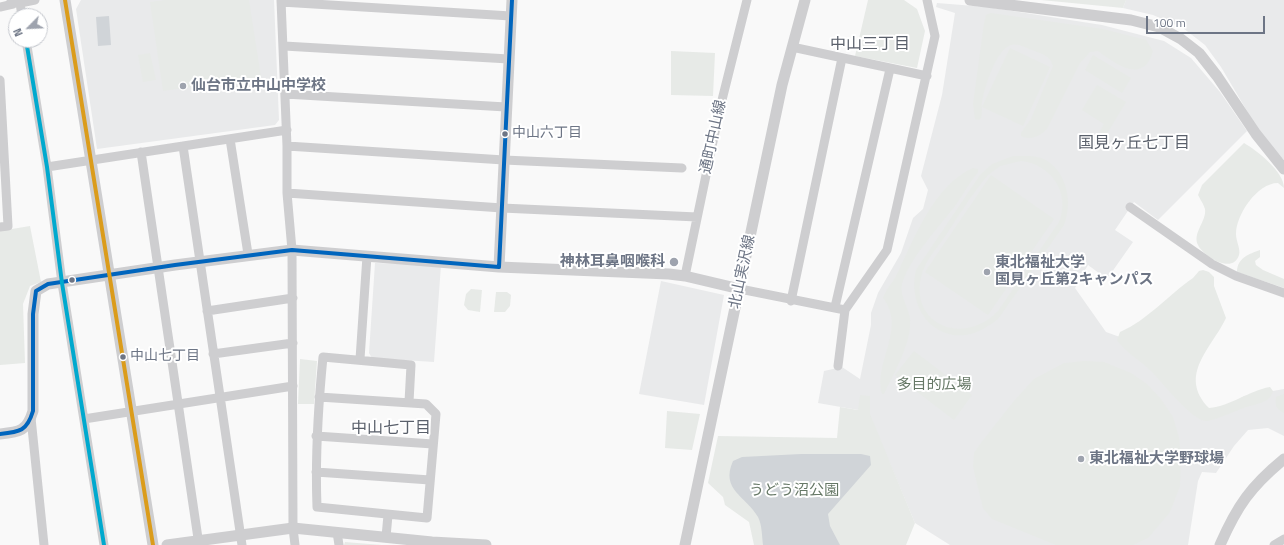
<!DOCTYPE html>
<meta charset="utf-8">
<style>
body{margin:0}
#map{position:relative;width:1284px;height:545px;overflow:hidden;background:#f9f9f9;font-family:"Titillium Web",sans-serif}
canvas{display:block}
.north{position:absolute;left:8px;top:8px;width:40px;height:40px;box-sizing:border-box;background:#fff;border:1px solid #c5c8ce;border-radius:50%;rotate:246deg;font-size:11px;font-weight:700;line-height:16px;text-align:center;color:#6d7585}
.north::after{content:'';display:block;margin:auto;width:14px;height:18px;background:#9ea3ae;clip-path:polygon(50% 0,100% 100%,50% 72%,0 100%)}
.scale{position:absolute;left:1146px;top:16px;width:119px;height:18px;box-sizing:border-box;border:2px solid #6d7585;border-top:0;padding-left:5px;font-size:12px;line-height:14px;white-space:nowrap;color:#6d7585;-webkit-text-stroke:3px #fff;paint-order:stroke}
</style>
<div id="map">
<canvas width="1284" height="545"></canvas>
<div class="north">N</div>
<div class="scale">100 m</div>
</div>
<script>
const g = document.querySelector('canvas').getContext('2d');
g.lineJoin = 'round';
function fill(path, color) { g.fillStyle = color; g.fill(path, 'evenodd'); }
function stroke(path, color, width, dash) { g.strokeStyle = color; g.lineWidth = width; g.lineCap = dash ? 'butt' : 'round'; g.setLineDash(dash || []); g.stroke(path); }
function write(font, color, halo, rows, align = 'center') {
  g.font = font + ' "Titillium Web","Noto Sans JP",sans-serif'; g.lineWidth = 4; g.setLineDash([]); g.textBaseline = 'middle'; g.strokeStyle = halo; g.fillStyle = color; for (const [text, x, y, turn = 0] of rows) {
    g.save(); g.translate(x, y); g.rotate((+turn || 0) * Math.PI / 180); g.textAlign = isNaN(turn) ? turn : align; if (halo) g.strokeText(text, 0, 0); g.fillText(text, 0, 0); g.restore();
  }
}
fill(new Path2D(`
 M81,0h193l5,120 -4,5 -178,24 -21,-140z
 M1126,0h158v160l-24,-27 -39,-66 -16,-22 -22,-17 -30,-13 -30,-7z
 M937,3l50,4 115,18 62,16 27,17 29,34 27,39 -89,89 -24,-18 -19,28 18,12 -26,37 -19,-14 -13,23 31,44 25,9 81,76 32,-21 40,-7v47l-16,-8 -20,2 -14,16 -18,27 -14,-1 -4,9 -10,64h-238l-35,-22 -46,-109 1,-18 -12,14 -40,-7 6,-32 18,-4 18,12 11,-54v-12l7,-20 23,-40 12,-35 10,-9 5,-19 -7,-14 21,-81 13,-82 -19,-6z
 M375,263l66,2 -7,97 -62,-4 -3,-5z
 M661,281l63,14 -20,110 -65,-11z`), '#e9eaeb');
fill(new Path2D(`
 M166,0h83l12,77 -98,14 -13,-89z
 M868,0h36l13,9 8,22 -8,37 -62,-12z
 M1041,0h85l-3,8z
 M991,13l112,16 43,11 7,11c-10,35 -38,12 -55,0l-8,1 -10,11 -33,66c-7,7 -16,12 -26,7v-3l10,-14 22,-53c-3,-11 -11,-12 -21,-16 -6,-2 -14,-7 -21,-5 -15,4 -27,44 -29,57 -1,6 1,10 -1,16l-2,2 -4,-1 -2,-15 11,-81 2,-8z
 M1010,48l40,19 -27,59 -41,-19z
 M671,51l44,2 -2,43 -42,-1z
 M150,53l6,27 -13,2 -5,-27z
 M1093,55l38,23 -9,15 -37,-23z
 M1097,85l29,17 -21,35 -6,-4 5,-9 -22,-14z
 M1244,143c14,8 40,29 40,45l-6,-5c-21,0 -42,32 -42,51 0,7 5,16 3,21 -6,20 -36,1 -41,-10 -6,-12 9,-24 7,-36 -1,-4 -5,-10 -7,-14l4,-10z
 M1013,156c11,0 22,-1 31,3 23,12 29,44 20,66l-66,94c-8,6 -17,12 -27,15 -39,9 -64,-29 -55,-64l64,-95 12,-11zM1021,161c30,3 50,32 38,61l-61,89c-33,35 -88,15 -77,-34 3,-15 16,-29 25,-42 13,-20 26,-41 42,-60l12,-9z
 M973,168l5,1v3c-9,11 -15,23 -23,34 -16,21 -46,53 -53,78 -3,11 7,24 8,35 2,23 -16,54 -26,75h-2c-9,-31 25,-66 1,-96 3,-9 10,-15 14,-24 17,-35 37,-89 76,-106z
 M991,175l63,44 -66,96 -63,-43z
 M30,226l11,56 -11,4 -7,18 2,59 -25,2v-134z
 M1260,250v7l-5,4 1,4 7,5 21,9v9l-47,-16c0,-14 12,-18 23,-22z
 M1203,270l6,2 5,5v9l12,32c-14,30 -49,57 -17,90 22,-2 39,-17 61,-21l3,4c-3,12 -17,13 -27,16 -8,3 -35,15 -41,14 -14,-2 -43,-39 -54,-50 -11,-11 -26,-19 -34,-31l3,-8c28,-12 48,-37 73,-54l6,-7z
 M471,289l11,1 -2,22 -12,-2 -4,-5 2,-11z
 M496,292h11l4,3 -1,11 -5,6h-11z
 M914,351l58,44 -18,25 -59,-45z
 M300,359l17,2 -3,43h-16z
 M1085,361l19,1 27,11 16,11 14,15 12,18 6,21 2,18 -1,30 -10,26 -22,26 -15,7h-77l-64,-26 -9,-11 -10,-41 1,-14 7,-10 32,-41 21,-23 30,-16z
 M1284,394v19c-8,-4 -9,-7 -8,-16z
 M860,395l10,1v18l45,109 -9,22h-152l-5,-23 -24,-17 -2,-8 -15,-14 10,-47 119,2 3,-31 18,3z
 M667,411l33,3 -8,36 -27,-2z
 M345,542l37,3h-38z`), '#e7eae7');
fill(new Path2D(`
 M109,16l2,29 -13,1 -2,-29z
 M801,454h60l9,2 1,9 -43,49 2,12 10,19h-77c-1,-8 -1,-21 -5,-28 -12,-21 -38,-27 -25,-56l9,-4z`), '#d0d4d8');
stroke(new Path2D(`
 M11,0l9,3 15,-3
 M281,0l6,146v47l5,57 1,278 2,17
 M281,2l230,14
 M20,3l2,13
 M0,7l13,-3 2,-2
 M26,40l21,127 15,116 42,262
 M284,46l225,13
 M792,47l135,29
 M0,80l8,146 -8,1
 M285,94l221,13
 M230,139l18,115
 M183,146l59,399
 M287,146l217,14 178,8
 M141,152l58,393
 M47,167l240,-37
 M287,193l215,15 195,9
 M1130,207l82,57 24,12 48,17
 M685,276l35,-168 27,-108
 M740,289l105,21 -7,56
 M791,301l51,-243
 M835,307l55,-238
 M845,310l42,-60 48,-214 -8,-36
 M207,311l86,-13
 M213,354l80,-11
 M360,359l7,-103
 M319,397l107,7 10,10 -9,104 -110,-11c-2,-51 1,-99 6,-150l88,8 -2,37
 M31,418l13,127
 M84,419l209,-33
 M316,436l117,8
 M316,472l114,8
 M337,532l2,13
 M386,537l2,-22
 M1274,545l10,-6`), '#ceced0', 9);
stroke(new Path2D(`
 M65,0l88,545
 M970,0l161,20 28,7 22,12 18,14 18,23 39,58 28,35
 M499,267l170,7 16,2 55,13
 M0,434c20,-2 27,-3 33,-23v-97l3,-23 12,-7 127,-19 117,-15 207,17 13,-267
 M167,545l126,-17 139,14 54,3
 M685,545l97,-460 23,-85
 M1220,545c17,-39 31,-59 64,-86`), '#ceced0', 11);
stroke(new Path2D(`
 M0,434c20,-2 27,-3 33,-23v-97l3,-23 12,-7 127,-19 117,-15 207,17 13,-267`), '#0065bd', 4);
stroke(new Path2D(`
 M65,0l88,545`), '#db9c1b', 4);
stroke(new Path2D(`
 M26,40l21,127 15,116 42,262`), '#00a9ce', 4);
for (const [x, y, r, color] of [
 [183,86,4,"#9ea3ae"],
 [505,134,3.5,"#6d7585"],
 [674,262,5,"#9ea3ae"],
 [987,272,4,"#9ea3ae"],
 [72,280,3.5,"#6d7585"],
 [123,357,3.5,"#6d7585"],
 [1081,459,4,"#9ea3ae"]
]) { const dot = new Path2D(); dot.arc(x, y, r, 0, 2 * Math.PI); g.fillStyle = color; g.fill(dot); stroke(dot, '#fff', 1.5); }
write('14px', '#6d7585', '#fff', [
 ["中山六丁目",512,134],
 ["中山七丁目",130,357]
], 'left');
write('bold 15px', '#6d7585', '#fff', [
 ["仙台市立中山中学校",191,86],
 ["神林耳鼻咽喉科",665,262,"right"],
 ["東北福祉大学",995,263],
 ["国見ヶ丘第2キャンパス",995,280],
 ["東北福祉大学野球場",1089,459]
], 'left');
write('15px', '#6d7585', '#fff', [
 ["通町中山線",714,137,-78],
 ["北山実沢線",743,272,-78]
]);
write('15px', '#667866', '#fff', [
 ["多目的広場",934,385],
 ["うどう沼公園",794,491]
]);
write('16px', '#5a606b', '#fff', [
 ["中山三丁目",870,45],
 ["国見ヶ丘七丁目",1134,144],
 ["中山七丁目",391,429]
]);
</script>
